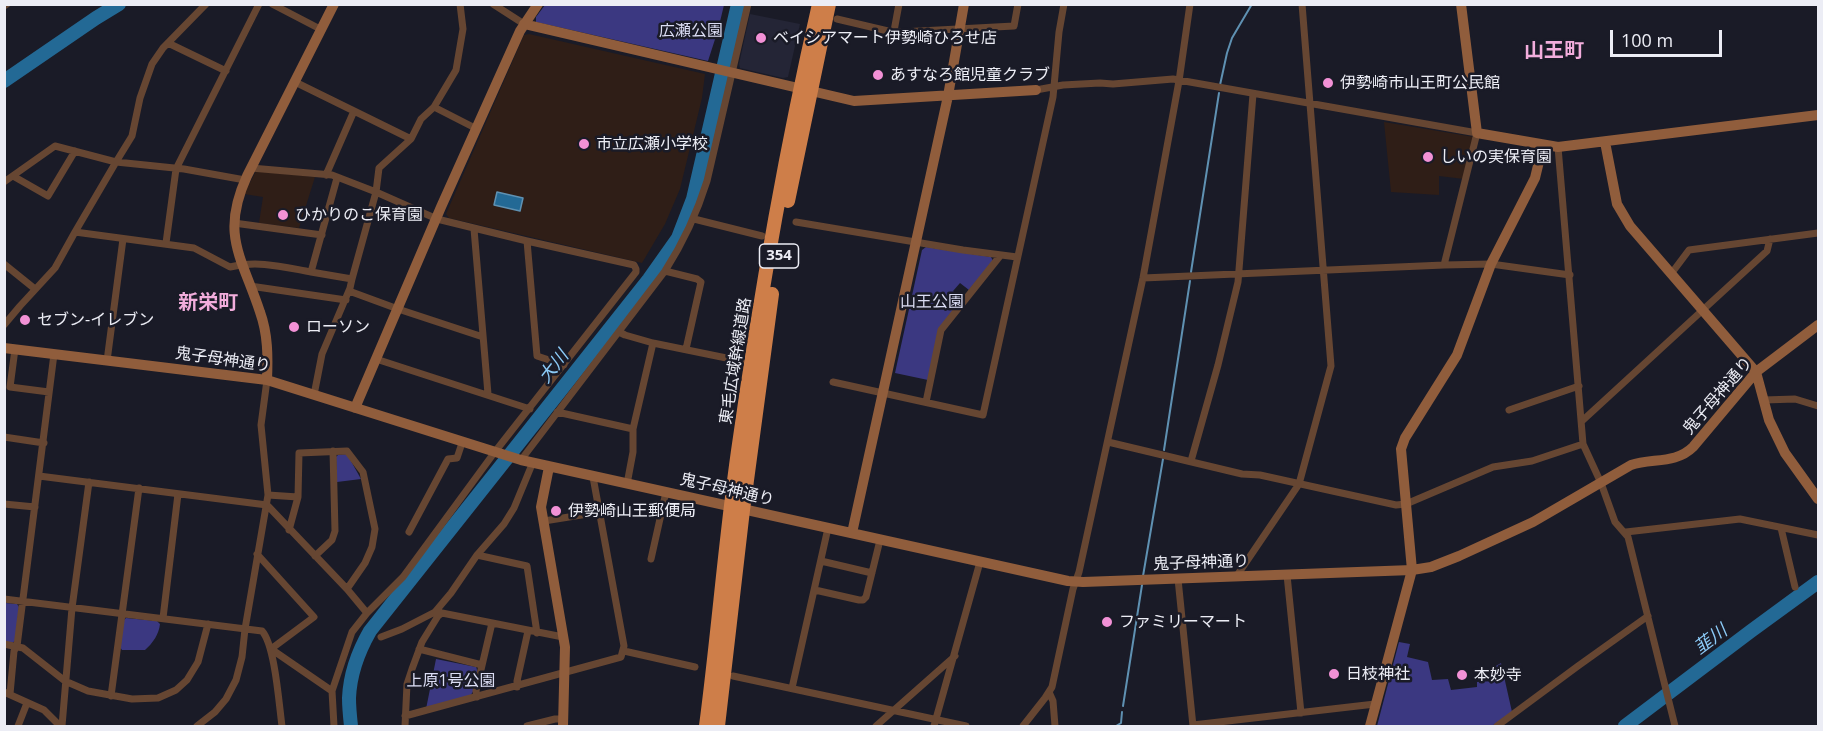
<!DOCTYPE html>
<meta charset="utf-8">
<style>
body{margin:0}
#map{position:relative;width:1823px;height:731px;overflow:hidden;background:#1a1b27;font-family:"Open Sans",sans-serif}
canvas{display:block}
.frame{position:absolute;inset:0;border:6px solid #ecedf5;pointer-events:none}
.scale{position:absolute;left:1610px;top:30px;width:112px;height:27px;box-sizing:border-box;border:3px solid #ecedf5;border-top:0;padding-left:8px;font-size:18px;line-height:21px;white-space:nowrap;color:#ecedf5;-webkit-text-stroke:4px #1a1b27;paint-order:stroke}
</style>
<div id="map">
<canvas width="1823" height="731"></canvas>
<div class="frame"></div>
<div class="scale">100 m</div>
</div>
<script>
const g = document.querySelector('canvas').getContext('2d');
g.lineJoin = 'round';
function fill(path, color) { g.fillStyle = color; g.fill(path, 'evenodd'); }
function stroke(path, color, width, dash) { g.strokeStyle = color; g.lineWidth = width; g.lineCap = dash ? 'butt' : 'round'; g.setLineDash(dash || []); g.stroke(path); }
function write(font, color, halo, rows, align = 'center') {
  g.font = font + ' "Open Sans","Noto Sans JP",sans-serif'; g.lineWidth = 5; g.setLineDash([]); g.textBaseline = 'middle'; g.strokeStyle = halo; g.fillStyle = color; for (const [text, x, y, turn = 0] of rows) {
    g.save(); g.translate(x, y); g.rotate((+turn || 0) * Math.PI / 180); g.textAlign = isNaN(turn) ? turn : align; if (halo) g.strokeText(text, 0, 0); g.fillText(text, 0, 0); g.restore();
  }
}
fill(new Path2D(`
 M750,14l50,10 -12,53 -5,1 -43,-10 -1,-4z`), '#242536');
fill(new Path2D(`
 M529,34l176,40 -3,24 -22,91 -15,35 -23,39 -193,-45 -3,-4 78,-179z
 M1384,122l90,15 -10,42 -25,-3v19l-48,-3z
 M256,171l59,6 -16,51 -40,-5 4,-26 -19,-3z`), '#2f1e17');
fill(new Path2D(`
 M545,5h179l-6,25 -10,31 -172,-39v-5z
 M926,247l65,10 2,4 -24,29 -9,-7 -7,8 9,8 -23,29 -11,52 -33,-7 27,-123z
 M347,454l14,25 -24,3 -1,-25 2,-2z
 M5,603l12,1 2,3 -4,34 -3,2 -7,-1z
 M126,618l31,3 3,3c-1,10 -7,19 -15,26h-23l-2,-3 3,-26z
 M1399,642l11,2 -3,13 21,5 4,18 16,-1 3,11 26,-3v-5l18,-1 -1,-14 7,-4 11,49 -20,14h-115z
 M436,659l40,8c4,8 -1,25 -7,30l-43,12z`), '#3b3881');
const water = new Path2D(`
 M497,192l26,6 -3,13 -26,-6z`);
fill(water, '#236995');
stroke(water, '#5f91b2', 1.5);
stroke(new Path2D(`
 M1220,85l7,-32 5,-15 20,-34
 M1191,272l28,-179
 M1164,450l26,-169
 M1143,576l20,-117
 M1123,706l19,-121
 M1116,726l5,-3 1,-11`), '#5f91b2', 2);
stroke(new Path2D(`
 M4,81l92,-63 23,-14
 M351,726c-1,-9 -2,-19 -2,-28 1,-24 9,-46 21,-67l279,-352 29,-41 15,-39 45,-195
 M1625,726l126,-95 67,-49`), '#236995', 14);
stroke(new Path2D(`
 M206,4l-43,44 -11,16 -12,34 -8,38 -16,26 68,7 61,11
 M272,4l50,26
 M493,4l31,20
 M4,6l3,-2
 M837,19l51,12 13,1 113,-6 4,-22
 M894,31l5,-27
 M168,43l58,28
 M295,82l116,57 -32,29 -3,24 -24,87 -2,9 -28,66 -8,41
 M1036,90l27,-5 37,-2 13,1 60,-5 304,54 -33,132
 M434,107l43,22
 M411,139l10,-20 13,-12 22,-37 7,-41 -3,-25
 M1558,147l25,297 18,39 14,39 13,15 47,189
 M251,168l81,7 44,17 61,27 90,22 107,24 2,4v3l-142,181 -91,124 -36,36 -15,19 -20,59 2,35
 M326,175l28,-64
 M13,176l35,20 27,-45
 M4,182l51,-36 61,16 -41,70
 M694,219l68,17
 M796,222l167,28 54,7
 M234,223l88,12
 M474,229l14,165
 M527,241l10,115 27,9
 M166,243l10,-74 83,-165
 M4,264l31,25
 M665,271l32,8 4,3 -15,67
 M311,272l41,7
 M1671,274l18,-24 129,-17
 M1143,278l301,-13 47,-1 79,11
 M250,286l96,14
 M349,291l49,18 85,28
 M4,325l16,-19 35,-38 20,-36 119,16 36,19c28,-7 53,0 81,5l26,-94
 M619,332l6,3 28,8 88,18
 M15,349l-5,38 39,5
 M376,359l154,50
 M107,361l16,-122
 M833,382l150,33 70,-318 6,-65 5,-28
 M1764,400l31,-1 23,7
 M926,402l15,-72 59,-74
 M1509,410l70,-24
 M557,412l76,17
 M1582,421l185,-170 3,-12
 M4,437l40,6
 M1108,442l134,32 18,1 136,30 10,-1 87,-37 39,-6 51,-17
 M521,460l144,-189c18,-28 32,-58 42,-90l41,-177
 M1191,461l27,-96 20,-83 15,-188
 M39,476l228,29 80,84 20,24
 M627,484l6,-32v-23l20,-86
 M268,495l30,2
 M4,504l31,3
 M544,521l56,-9
 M1781,528l14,59
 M289,530l9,-33 1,-44 48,-2 16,21 12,57 -3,18 -7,16 -18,26
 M409,532l39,-73 9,-1 5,-15
 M1626,532l114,-13 78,16
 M257,554l57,63 -43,32 61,42
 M477,555l50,11 10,67
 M315,556l17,-16 3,-9 -2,-80
 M651,559l15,-67
 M821,561l51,12
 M1287,575l14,138
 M1236,577l63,-93 32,-118 -29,-362
 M1178,579l15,147
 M815,590l44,10h4l3,-3 14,-57
 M4,599l258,32c13,14 17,74 20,95
 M438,616l-3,-4 16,-19 26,-38 27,-31 10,-16 19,-46
 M163,618l15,-124
 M381,637l21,-8 33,-17
 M4,644l19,4 42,33 23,10 44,8 26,-1 18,-8 11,-10 11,-18 10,-38
 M419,649l63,16
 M624,651l71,16
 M733,676l233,50
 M517,687v-6l11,-50
 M792,688l36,-160
 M4,692l40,18 16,16
 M1049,692l4,9 2,25
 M10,694l4,-43 3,-5 37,-292
 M111,696l28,-208
 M477,697l-1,-6 16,-68
 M405,716l216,-59 3,-11 -31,-169
 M1193,725l182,-21
 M18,726l9,-23
 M62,726l10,-118 17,-126
 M197,726l18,-14 11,-13 10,-19 6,-23 3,-28 23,-134 -7,-70 6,-45
 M405,726l2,-42 5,-15 10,-27 16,-26 4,-3 121,24
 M527,726l28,-7h9
 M876,726l79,-70
 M934,726l46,-164
 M1023,726l22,-28 7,-11 21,-98 6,-17 64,-294 36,-197 11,-77
 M1497,726l81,-60 70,-50`), '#664632', 7);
stroke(new Path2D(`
 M1461,4l16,129 81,14 260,-32
 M524,24l330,77 182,-11
 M1605,142l12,62 13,22 126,146 13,48 16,33 33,46
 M4,348l263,32 254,80 547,121 15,1 329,-12 19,-3 28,-11 74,-34 98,-57c21,-7 45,-1 62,-18l63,-75 62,-47
 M267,380c1,-23 1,-46 -7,-68 -18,-55 -40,-77 -13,-136l87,-172
 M355,408l86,-201 79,-176 18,-27
 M549,467l-8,40 24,140 -2,79
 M852,533l96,-437 16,-92
 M1370,726l42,-156 -11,-121 4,-11 52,-83 34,-91 44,-86 8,-33`), '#905d3c', 10);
stroke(new Path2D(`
 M788,201l41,-197
 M706,726c12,-91 19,-183 32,-275 21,-149 47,-299 81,-447
 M718,726l25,-216 29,-216`), '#ce7e49', 14);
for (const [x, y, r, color] of [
 [761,38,6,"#f291d6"],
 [878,75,6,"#f291d6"],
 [1328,83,6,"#f291d6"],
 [584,144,6,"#f291d6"],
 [1428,157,6,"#f291d6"],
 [283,215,6,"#f291d6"],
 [25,320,6,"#f291d6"],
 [294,327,6,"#f291d6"],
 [556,511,6,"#f291d6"],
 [1107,622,6,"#f291d6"],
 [1334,674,6,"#f291d6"],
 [1462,675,6,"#f291d6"]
]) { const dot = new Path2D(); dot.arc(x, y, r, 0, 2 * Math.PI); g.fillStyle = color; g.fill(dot); stroke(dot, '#1a1b27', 2); }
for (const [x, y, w] of [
 [779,256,39]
]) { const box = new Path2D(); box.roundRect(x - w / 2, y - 12, w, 24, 4.5); g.fillStyle = '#1a1b27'; g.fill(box); stroke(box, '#ecedf5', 1.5); }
write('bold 15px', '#ecedf5', null, [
 ["354",779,256]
]);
write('16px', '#dbddf4', '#1a1b27', [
 ["広瀬公園",691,31],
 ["山王公園",932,302],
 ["上原1号公園",451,681]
]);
write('16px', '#ecedf5', '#1a1b27', [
 ["ベイシアマート伊勢崎ひろせ店",773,38],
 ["あすなろ館児童クラブ",890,75],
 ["伊勢崎市山王町公民館",1340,83],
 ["市立広瀬小学校",596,144],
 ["しいの実保育園",1440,157],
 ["ひかりのこ保育園",295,215],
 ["セブン-イレブン",37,320],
 ["ローソン",306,327],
 ["伊勢崎山王郵便局",568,511],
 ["ファミリーマート",1119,622],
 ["日枝神社",1346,674],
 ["本妙寺",1474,675]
], 'left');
write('16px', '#ecedf5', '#1a1b27', [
 ["鬼子母神通り",223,360,8],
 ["東毛広域幹線道路",736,361,-81],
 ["鬼子母神通り",1718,396,-49],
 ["鬼子母神通り",727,490,13],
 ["鬼子母神通り",1201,563,-2]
]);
write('italic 18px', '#8ccbf8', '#1a1b27', [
 ["大川",554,367,-52],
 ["韮川",1711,640,-37]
]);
write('bold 20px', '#f2addc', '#1a1b27', [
 ["山王町",1554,51],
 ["新栄町",208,303]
]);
</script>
